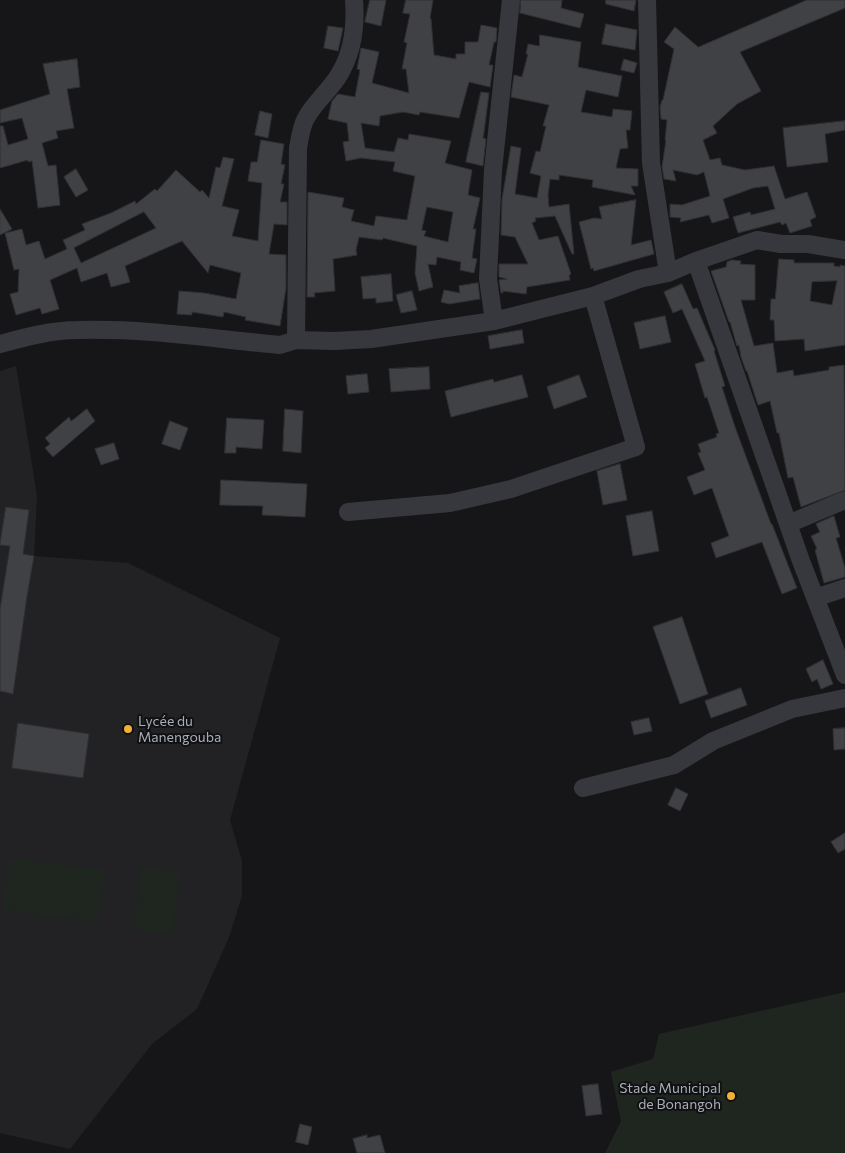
<!DOCTYPE html>
<meta charset="utf-8">
<style>
body{margin:0}
canvas{display:block;background:#161618}
</style>
<canvas width="845" height="1153"></canvas>
<script>
const g = document.querySelector('canvas').getContext('2d');
g.lineJoin = 'round';
function fill(path, color) { g.fillStyle = color; g.fill(path, 'evenodd'); }
function stroke(path, color, width, dash) { g.strokeStyle = color; g.lineWidth = width; g.lineCap = dash ? 'butt' : 'round'; g.setLineDash(dash || []); g.stroke(path); }
function write(font, color, halo, rows, align = 'center') {
  g.font = font + ' Commissioner,sans-serif'; g.lineWidth = 4; g.setLineDash([]); g.textBaseline = 'middle'; g.strokeStyle = halo; g.fillStyle = color; for (const [text, x, y, turn = 0] of rows) {
    g.save(); g.translate(x, y); g.rotate((+turn || 0) * Math.PI / 180); g.textAlign = isNaN(turn) ? turn : align; if (halo) g.strokeText(text, 0, 0); g.fillText(text, 0, 0); g.restore();
  }
}
fill(new Path2D(`
 M16,366l21,130 -3,60 94,7 152,75 -50,182 12,41v35l-13,41 -32,72 -45,35 -82,105 -70,-16v-762z`), '#222225');
fill(new Path2D(`
 M10,858l95,12 -7,52 -95,-12z
 M141,867l39,5 -8,62 -39,-4z
 M845,992v161h-240l16,-32 -10,-49 42,-13 6,-25z`), '#1e261f');
const building = new Path2D(`
 M370,0h16l-5,26 -16,-4z
 M406,0h27l-3,18 1,1 3,36 22,4v-5h9v-12h13l3,-17 16,3 -1,14h-2l-5,23h4l-3,22 -21,-5 -10,36 -39,-6 -1,3 -16,-3 -23,4 -1,10 -18,-3 4,25 29,4 4,-14 10,2 1,-6 42,7 -6,22 27,7 -4,25 12,3 -7,31h3l-4,29 5,1 -3,14 -14,-3 1,-8 -24,-5 -1,8 -8,-1 5,23 -14,4 -4,-18 2,-27 -34,-8 -1,2 -23,-3 -3,13 1,5 -24,4 2,32 -21,2 1,4h-8l1,-105 36,6 -2,9 12,3 -3,11 23,5 2,-10 31,4 8,-44 -22,-5 2,-9 -34,-4 -15,3 -3,-19 6,-1 -2,-18 -19,-4 4,-18 6,-7 17,3 5,-27 -3,-1 4,-21 18,4 -7,31 37,10 -3,-24h-4l5,-26 -3,-1 6,-28 -7,-1zM427,207l26,5 -5,30 -24,-6 2,-5 -4,-1z
 M521,0h41l-1,8 23,6 -4,14 -60,-15z
 M606,0h30l-2,11 -28,-7z
 M807,0h38v8l-105,44 21,39 -24,13 -24,22 4,7 -14,7 7,20 10,-2 2,7 23,5 29,-4 11,33 22,-7 9,25 -6,3 2,6 -22,7 -4,-10 -4,2 -2,-3 -42,11 -5,-16 17,-5 1,3 24,-6 -7,-23 -15,2 -30,11 6,19 -17,5 -3,-8 -29,7 1,-4 -11,-1v-13l12,1 28,-9 -6,-24 -7,3 -24,-5 3,11 -12,-2 -2,-12 4,-27h-1l2,-20 -6,-1 -1,-12 2,-7h1l11,-51 -10,-7 11,-15 23,20z
 M606,24l31,6 -2,20 -33,-6z
 M328,26l15,2 -5,23 -14,-3z
 M540,35l41,7 -3,25 44,9 -4,21 -32,-7 -5,22 31,5 1,-8 19,2 -2,19h-4l2,18 -8,1 -4,19 22,1v17h-7l4,9 -43,-8 1,-7 -34,-5v5l-9,-1 -2,16 1,12 20,-3 5,50h-2l-17,-38 -20,2 1,3 -4,2 7,17 19,-4 13,38 -2,1 1,5 -43,7 -1,7 -23,-3v2h-2l-2,-13 8,-1 -8,-2v-13h29l-13,-27 -14,-2 1,-36 9,-53 10,2 -6,46 22,4 4,-22 -11,-3 6,-22 4,1 6,-26h-3l6,-21 -38,-8 3,-22 8,2 6,-23h-2l2,-10 11,2z
 M77,59l3,28 -13,2 7,39 -18,3 2,7 -16,5 6,23 8,-1 4,40 -22,3 -6,-47 -4,1v-2l-28,8v-42h3l5,19 20,-6 -6,-21 -22,5v-13l50,-16 -7,-30z
 M624,59l13,4 -3,10 -13,-3z
 M481,92l8,1 -5,39 -1,6 3,1 -3,27 -17,-4z
 M260,111l12,3 -4,24 -13,-3z
 M845,121v9l-20,4 3,28 -41,5 -4,-39z
 M261,140l23,4 -3,20 4,1 -4,19h3l-4,18h7v23l-13,-1 -5,30 17,1v33l-6,38 -35,-6 1,-3 -22,-5 -1,5 -31,-5v3l-15,-1 2,-23 25,2 32,6 5,-26 -31,-8 -2,8 -26,-32 -57,25 5,16 -19,5 -4,-14 -26,9 -4,-14 -27,12 9,29 -17,5 -2,-6 -24,7 -6,-21 8,-2 1,-23 -5,1 -9,-37 17,-4 4,16 13,-4 6,18 22,-10 -4,-9 22,-10 -3,-6 29,-11 24,-12 1,3 19,-15 2,2 19,-21 24,22 2,-2 7,8 7,-31 4,1 3,-11 11,2 -12,47 17,4 -7,26 26,5 4,-58 -14,-2 3,-19h6zM144,212l12,16 -75,35 -7,-15z
 M76,169l12,21 -12,7 -12,-20z
 M636,200l-5,45 20,-5 3,14 -60,17 -1,-3 -2,1 -12,-47 15,-4 8,1 -3,-12z
 M0,209l12,20 -12,6z
 M779,259l15,1v3h40v3l6,1v-2l5,1v79l-40,6 -1,-12 -29,2 -1,-21h-4l1,-21h4zM837,281l-5,24 -22,-4 2,-19z
 M732,260l9,1 -1,3 15,1v35h-14l13,46 19,-3 4,30 16,-3 1,6 35,-6v-3l15,-2 1,125 -44,17 -8,-30 -5,1 -9,-45h-2l-7,-32 -12,4 -11,-34h-1l-5,-14 -2,-12 -2,1 -7,-24h-1l-18,-51 15,-4 1,-5z
 M391,274l2,27 -17,2v-5l-13,1 -2,-22z
 M478,283l2,16 -31,5 -8,-2 3,-12 16,3 -1,-7z
 M682,284l11,25 4,-1 18,42 -1,1 11,35 -3,1 13,40 36,97h1l25,64 -15,6 -20,-52 -46,16 -5,-15 18,-7 -17,-48 -18,7 -7,-18 18,-7 -7,-17 3,-1 -3,-8 19,-7 -1,-3 3,-1 -12,-36 -2,1 -10,-34 10,-3 -23,-52 -9,4 -9,-21z
 M412,291l5,19 -16,3 -5,-18z
 M665,316l6,26 -31,7 -6,-26z
 M522,330l2,13 -34,6 -2,-13z
 M429,367l1,22 -39,3 -2,-23z
 M367,374l2,18 -21,2 -2,-18z
 M522,375l6,22 -77,20 -6,-26 48,-12 1,3z
 M579,375l8,22 -33,12 -7,-22z
 M87,409l8,12 -42,36 -8,-9 5,-4 -5,-6 24,-21 2,4z
 M285,409l18,2 -2,42 -18,-2z
 M227,418l37,2 -2,29 -26,-2v6h-11z
 M170,421l18,7 -8,22 -18,-6z
 M114,443l5,16 -18,6 -6,-16z
 M620,464l7,36 -24,5 -6,-34z
 M221,480l86,4 -2,33 -43,-2 1,-9 -43,-1z
 M6,507l23,3 -6,44 11,2 -7,40 -14,98 -13,-3v-82l10,-63 -10,-1z
 M652,511l7,40 -26,5 -7,-40z
 M834,516l6,21 -4,1 9,30v9l-21,6 -9,-33 2,-1 -6,-13 9,-4 -4,-8z
 M682,617l26,77 -28,10 -27,-77z
 M823,660l10,24 -12,5 -4,-10 -5,3 -6,-13z
 M741,688l6,17 -36,13 -6,-17z
 M649,718l3,13 -18,4 -3,-13z
 M18,723l71,11 -6,44 -71,-10z
 M845,728v21l-11,1 -1,-21z
 M676,788l12,6 -8,17 -12,-6z
 M845,833v16l-7,4 -7,-11z
 M598,1084l4,30 -16,2 -4,-30z
 M300,1124l12,3 -4,18 -12,-3z
 M367,1135v3l13,-3 5,18h-28l-4,-14z`);
fill(building, '#404145');
stroke(building, '#303034', 1);
stroke(new Path2D(`
 M647,0l4,163 17,110
 M696,261l105,300 44,114
 M494,321l-6,-42 5,-109 18,-170
 M296,340l2,-192c2,-10 3,-21 8,-30 9,-16 24,-28 33,-43 14,-23 17,-49 15,-75
 M0,344c26,-7 52,-14 78,-14 67,-2 136,9 202,15l16,-5 38,1 37,-2 123,-18 99,-25 46,-17 29,-6 28,-12 61,-21 24,4h27l37,6
 M348,512l102,-9 61,-14 125,-42 -43,-151
 M788,524l57,-24
 M815,598l30,-10
 M583,788l91,-23 39,-24 79,-32 53,-11`), '#37383d', 18);
for (const [x, y, r, color] of [
 [128,729,5,"#f2b134"],
 [731,1096,5,"#f2b134"]
]) { const dot = new Path2D(); dot.arc(x, y, r, 0, 2 * Math.PI); g.fillStyle = color; g.fill(dot); stroke(dot, '#111113', 2); }
write('14px', '#a8adb8', '#111113', [
 ["Lycée du",138,721],
 ["Manengouba",138,737],
 ["Stade Municipal",721,1088,"right"],
 ["de Bonangoh",721,1104,"right"]
], 'left');
</script>
